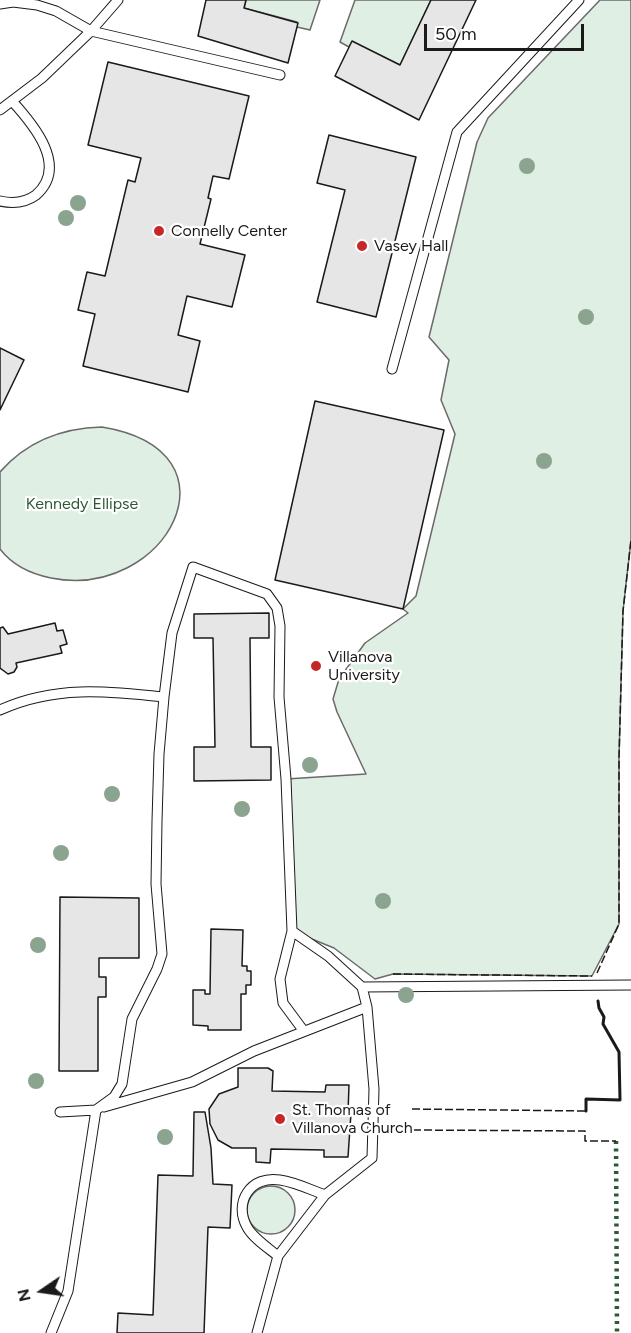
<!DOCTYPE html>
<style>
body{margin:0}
#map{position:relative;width:631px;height:1333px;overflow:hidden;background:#fff;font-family:Figtree,sans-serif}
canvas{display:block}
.north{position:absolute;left:12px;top:1261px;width:60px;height:60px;-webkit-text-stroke:4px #fff;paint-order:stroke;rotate:257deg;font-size:16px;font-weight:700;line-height:24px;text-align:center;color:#1a1a1a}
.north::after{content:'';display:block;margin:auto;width:21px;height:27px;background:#1a1a1a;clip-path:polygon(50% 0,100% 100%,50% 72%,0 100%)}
.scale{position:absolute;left:424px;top:24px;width:160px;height:27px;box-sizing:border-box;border:3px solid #1a1a1a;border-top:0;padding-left:8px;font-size:18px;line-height:21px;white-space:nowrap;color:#1a1a1a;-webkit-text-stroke:4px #fff;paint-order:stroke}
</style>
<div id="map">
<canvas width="631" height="1333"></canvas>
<div class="north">N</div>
<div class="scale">50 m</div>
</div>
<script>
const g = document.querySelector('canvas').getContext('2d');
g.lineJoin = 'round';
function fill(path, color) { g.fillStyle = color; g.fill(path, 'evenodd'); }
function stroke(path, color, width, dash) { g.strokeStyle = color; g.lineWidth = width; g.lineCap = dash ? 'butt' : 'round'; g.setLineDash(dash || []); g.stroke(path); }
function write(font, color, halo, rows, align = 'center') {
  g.font = font + ' Figtree,sans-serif'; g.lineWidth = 4.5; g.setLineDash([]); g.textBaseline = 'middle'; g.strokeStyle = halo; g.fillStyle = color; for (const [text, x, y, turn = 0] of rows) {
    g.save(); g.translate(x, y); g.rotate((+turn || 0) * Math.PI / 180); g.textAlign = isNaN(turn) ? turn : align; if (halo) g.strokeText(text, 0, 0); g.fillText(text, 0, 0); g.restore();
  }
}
const green = new Path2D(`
 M246,0h74l-10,30 -13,-3v-5l-53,-14z
 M355,0h76l-31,65 -48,-23 -3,5 -9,-5z
 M600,0h31v540l-8,71 -4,147v166l-27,52 -199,-2 -18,5 -41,-31 -42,-17 -6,-152 80,-5 -29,-62 -4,-13 6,-20 26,-36 43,-30 -5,-4 13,-13 39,-162 -14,-34 8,-40 -20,-23 48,-195 11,-24z
 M102,427c145,24 64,174 -51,151 -20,-4 -38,-12 -51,-29v-77c27,-31 61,-44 102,-45z
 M247 1210a24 24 0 1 1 48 0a24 24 0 1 1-48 0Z`);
fill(green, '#e0efe3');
stroke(green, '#6a6a6a', 1.5);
const building = new Path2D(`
 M206,0h40l-2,8 54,15 -10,40 -90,-27z
 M431,0h45l-57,120 -84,-44 17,-35 48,24z
 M108,62l141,34 -20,83 -16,-3 -5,22 3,1 -11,45 45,11 -13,52 -45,-11 -9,39 22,6 -12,51 -105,-26 12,-52 -17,-4 9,-38 18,4 23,-96 7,2 6,-24 -53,-13z
 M329,135l87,22 -40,160 -59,-15 28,-112 -28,-7z
 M0,348l24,12 -24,50z
 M315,401l129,29 -41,179 -128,-29z
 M269,613v25h-19l1,109h20v33l-77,1v-34h21l-2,-109h-19v-24z
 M55,623l2,8 6,-1 4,14 -7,2 2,7 -46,10 1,4 -3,5 -6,2 -8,-6v-40l3,-1 5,7z
 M60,897l79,1v60h-40v19h7v20h-8v74h-39z
 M211,929l32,1 -1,36h5v5h4v14h-5v9h-5v36h-33v-4l-15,-1v-35h12v4h5z
 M238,1068h30l5,3 -1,20 53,1 1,-7h23l-1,28h3l-3,44h-24v-7l-53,-1 -1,14 -14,-1v-14h-24l-14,-8 -8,-16 -1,-15 10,-15 19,-7z
 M194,1112h11l6,36 2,36 19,1 -2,43 -22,-1 -4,106h-87l1,-20 35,2 5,-140 35,1z`);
fill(building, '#e6e6e6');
stroke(building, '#1a1a1a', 1.5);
const service = new Path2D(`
 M0,4l13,-2 24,3 19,6 35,20 189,44
 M0,110l42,-32 49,-47 27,-31
 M0,201c13,3 25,2 36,-6 33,-29 -3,-71 -24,-94
 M392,369l65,-237 122,-132
 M164,697l8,-64 21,-66 74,27 10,14 3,18 -1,71 7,82 6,152 -12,48 3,24 20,27
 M0,710c54,-25 108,-19 164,-13l-5,57 -2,67 -1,63 6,70 -5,15 -25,50 -10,65 -8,13 -18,13
 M362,987l269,-2
 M104,1107l88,-25 62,-31 113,-44 -5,-20 -34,-31 -36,-25
 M278,1256c-10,-8 -25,-18 -31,-29 -14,-25 4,-52 33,-47 15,2 31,10 45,15
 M51,1333l17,-42 28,-181 -36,2
 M257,1333l21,-77 47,-61 47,-37 2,-69 -7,-82`);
stroke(service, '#1a1a1a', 11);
stroke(service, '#fff', 9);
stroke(new Path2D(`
 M616,1141l1,192`), '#2b5a34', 4.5, [3, 4.5]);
stroke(new Path2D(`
 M597,973l22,-49v-166l4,-147 8,-71
 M393,974l199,2
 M412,1109l174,2
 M413,1130l172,1v10h31`), '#1a1a1a', 1.5, [8, 3]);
stroke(new Path2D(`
 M586,1111v-12l34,1 -1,-48 -16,-28 1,-7 -5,-9 -1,-7`), '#1a1a1a', 3);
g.fillStyle = '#8aa48f';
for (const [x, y] of [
 [527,166],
 [78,203],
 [66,218],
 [586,317],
 [544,461],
 [310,765],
 [112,794],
 [242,809],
 [61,853],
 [383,901],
 [38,945],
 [406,995],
 [36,1081],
 [165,1137]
]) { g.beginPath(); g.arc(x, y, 8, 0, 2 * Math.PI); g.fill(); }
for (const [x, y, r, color] of [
 [159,231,6,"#c62828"],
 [362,246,6,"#c62828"],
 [316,666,6,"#c62828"],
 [280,1119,6,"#c62828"]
]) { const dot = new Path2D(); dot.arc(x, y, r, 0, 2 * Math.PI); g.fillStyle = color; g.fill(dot); stroke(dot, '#fff', 2); }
write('16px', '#1a1a1a', '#fff', [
 ["Connelly Center",171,231],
 ["Vasey Hall",374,246],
 ["Villanova",328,657],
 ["University",328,675],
 ["St. Thomas of",292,1110],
 ["Villanova Church",292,1128]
], 'left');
write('16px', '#2b5a34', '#fff', [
 ["Kennedy Ellipse",82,504]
]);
</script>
